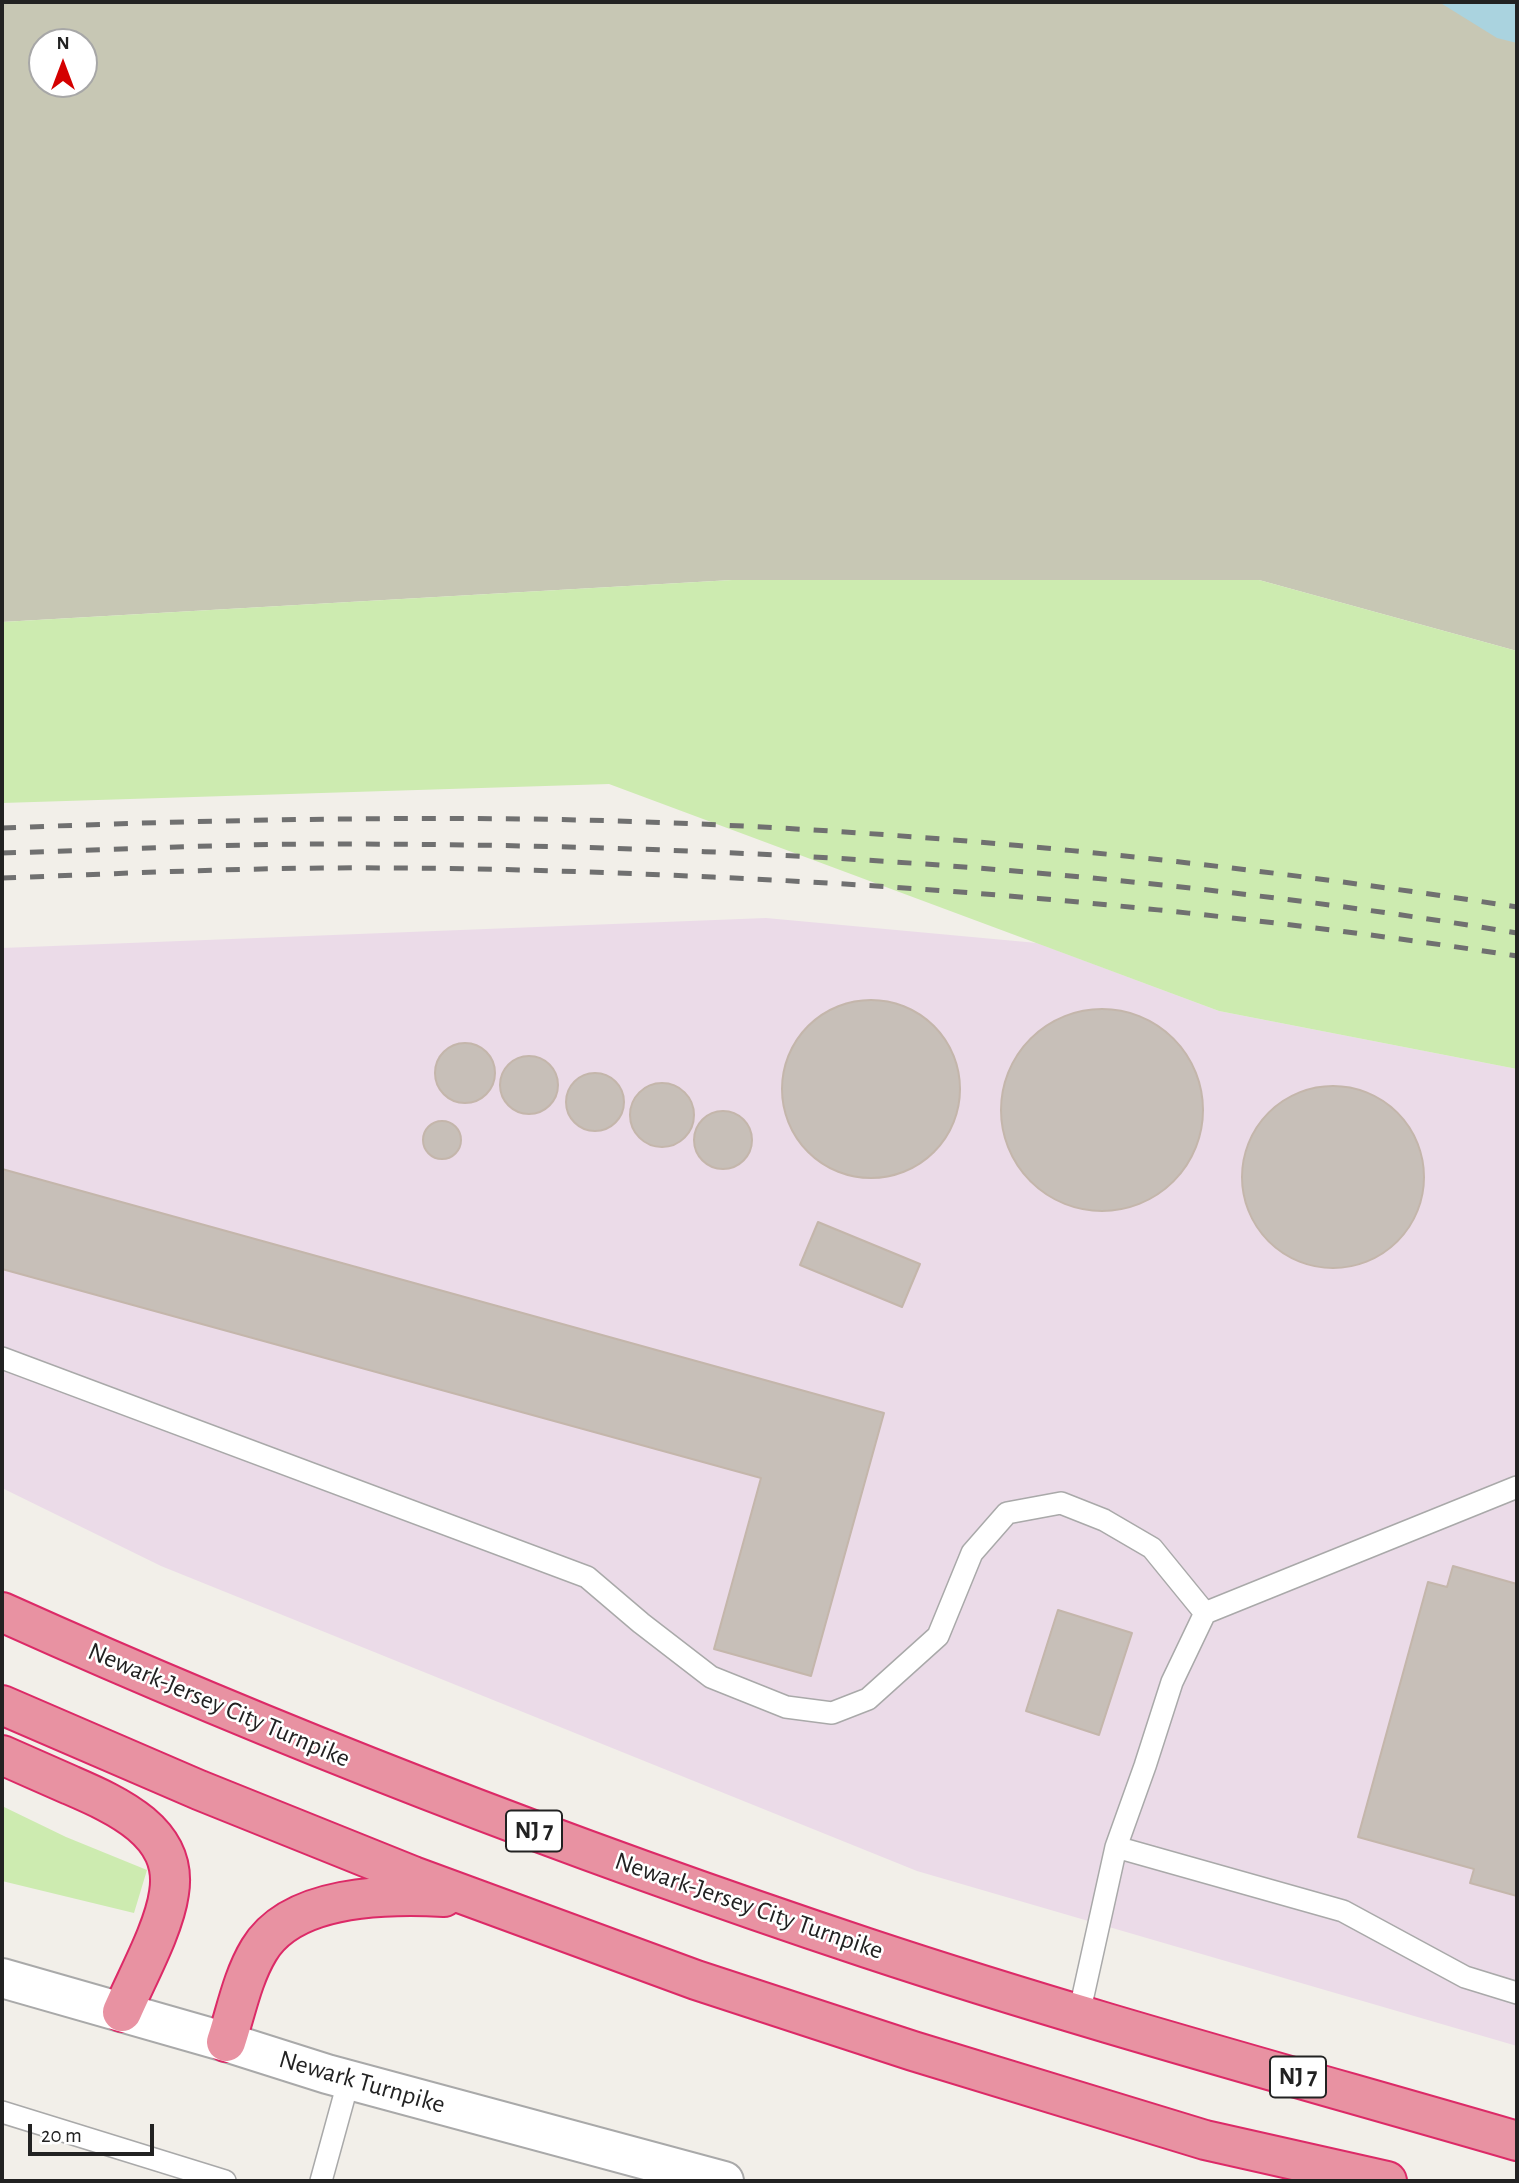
<!DOCTYPE html>
<style>
body{margin:0}
#map{position:relative;width:1519px;height:2183px;overflow:hidden;background:#f2efe9;font-family:"Alegreya Sans",sans-serif}
canvas{display:block}
.frame{position:absolute;inset:0;border:4px solid #222;pointer-events:none}
.north{position:absolute;left:28px;top:28px;width:70px;height:70px;box-sizing:border-box;background:#fff;border:2px solid #a7a7a7;border-radius:50%;rotate:0deg;font-size:19px;font-weight:700;line-height:28px;text-align:center;color:#222}
.north::after{content:'';display:block;margin:auto;width:24px;height:32px;background:#d40000;clip-path:polygon(50% 0,100% 100%,50% 72%,0 100%)}
.scale{position:absolute;left:28px;top:2124px;width:126px;height:32px;box-sizing:border-box;border:4px solid #222;border-top:0;padding-left:9px;font-size:21px;line-height:24px;white-space:nowrap;color:#222;-webkit-text-stroke:5px #fff;paint-order:stroke}
</style>
<div id="map">
<canvas width="1519" height="2183"></canvas>
<div class="frame"></div>
<div class="north">N</div>
<div class="scale">20 m</div>
</div>
<script>
const g = document.querySelector('canvas').getContext('2d');
g.lineJoin = 'round';
function fill(path, color) { g.fillStyle = color; g.fill(path, 'evenodd'); }
function stroke(path, color, width, dash) { g.strokeStyle = color; g.lineWidth = width; g.lineCap = dash ? 'butt' : 'round'; g.setLineDash(dash || []); g.stroke(path); }
function write(font, color, halo, rows, align = 'center') {
  g.font = font + ' "Alegreya Sans",sans-serif'; g.lineWidth = 5; g.setLineDash([]); g.textBaseline = 'middle'; g.strokeStyle = halo; g.fillStyle = color; for (const [text, x, y, turn = 0] of rows) {
    g.save(); g.translate(x, y); g.rotate((+turn || 0) * Math.PI / 180); g.textAlign = isNaN(turn) ? turn : align; if (halo) g.strokeText(text, 0, 0); g.fillText(text, 0, 0); g.restore();
  }
}
fill(new Path2D(`
 M766,918l271,25 182,68 298,58v977l-600,-175 -756,-305 -159,-78v-540z`), '#ebdbe8');
fill(new Path2D(`
 M2,2h1515v649l-258,-71h-527l-730,42zM42,42h42v42h-42z`), '#c7c7b4');
fill(new Path2D(`
 M732,580h527l258,71v418l-298,-58 -610,-227 -607,19v-181z
 M2,1806l64,31 81,33 -13,43 -132,-32z`), '#cdebb0');
fill(new Path2D(`
 M1439,2h78v41l-20,-5z`), '#aad3df');
const building = new Path2D(`
 M782 1089a89 89 0 1 1 178 0a89 89 0 1 1-178 0Z
 M1001 1110a101 101 0 1 1 202 0a101 101 0 1 1-202 0Z
 M435 1073a30 30 0 1 1 60 0a30 30 0 1 1-60 0Z
 M500 1085a29 29 0 1 1 58 0a29 29 0 1 1-58 0Z
 M566 1102a29 29 0 1 1 58 0a29 29 0 1 1-58 0Z
 M630 1115a32 32 0 1 1 64 0a32 32 0 1 1-64 0Z
 M1242 1177a91 91 0 1 1 182 0a91 91 0 1 1-182 0Z
 M694 1140a29 29 0 1 1 58 0a29 29 0 1 1-58 0Z
 M423 1140a19 19 0 1 1 38 0a19 19 0 1 1-38 0Z
 M2,1169l882,244 -73,263 -97,-27 47,-171 -759,-209z
 M818,1222l102,42 -18,43 -102,-42z
 M1453,1566l64,18v312l-47,-13 4,-14 -116,-32 70,-255 19,5z
 M1058,1610l74,23 -33,102 -73,-24z`);
fill(building, '#c7bfb8');
stroke(building, '#c4b6ab', 2);
const service = new Path2D(`
 M2,1358l585,219 54,46 70,54 75,30 46,6 36,-14 70,-63 34,-83 35,-40 54,-10 43,17 48,28 53,65
 M1116,1847l227,64 122,66 52,16
 M1079,2014l37,-167 29,-81 27,-84 33,-69 312,-126
 M2,2112l223,69
 M321,2181l28,-102`);
const minor = new Path2D(`
 M2,1978l224,64 101,32 397,107`);
const motorway = new Path2D(`
 M2,1612c282,127 571,238 865,336 214,71 433,130 650,193
 M2,1705l197,85 214,86 283,104 217,71 292,89 182,41
 M2,1755c23,10 45,20 68,30 46,20 109,47 99,108 -5,36 -32,84 -47,119
 M226,2042c10,-30 16,-64 33,-92 33,-55 128,-56 185,-53`);
stroke(service, '#a9a9a9', 24);
stroke(minor, '#a9a9a9', 42);
stroke(motorway, '#dc2a67', 42);
stroke(service, '#fff', 21);
stroke(minor, '#fff', 38);
stroke(motorway, '#e892a2', 38);
stroke(new Path2D(`
 M2,828c176,-7 351,-11 527,-9 330,5 662,38 988,88
 M2,853c109,-3 219,-9 328,-9 397,0 796,24 1187,89
 M2,878c107,-4 213,-9 320,-10 130,-1 260,3 390,9 270,12 538,38 805,79`), '#707070', 5, [14, 14]);
for (const [x, y, w] of [
 [534,1831,56],
 [1298,2077,56]
]) { const box = new Path2D(); box.roundRect(x - w / 2, y - 20.5, w, 41, 5); g.fillStyle = '#fff'; g.fill(box); stroke(box, '#222', 2); }
write('bold 24px', '#222', null, [
 ["NJ 7",534,1831],
 ["NJ 7",1298,2077]
]);
write('26px', '#222', '#fff', [
 ["Newark-Jersey City Turnpike",219,1705,23],
 ["Newark-Jersey City Turnpike",749,1906,19],
 ["Newark Turnpike",362,2082,16]
]);
</script>
